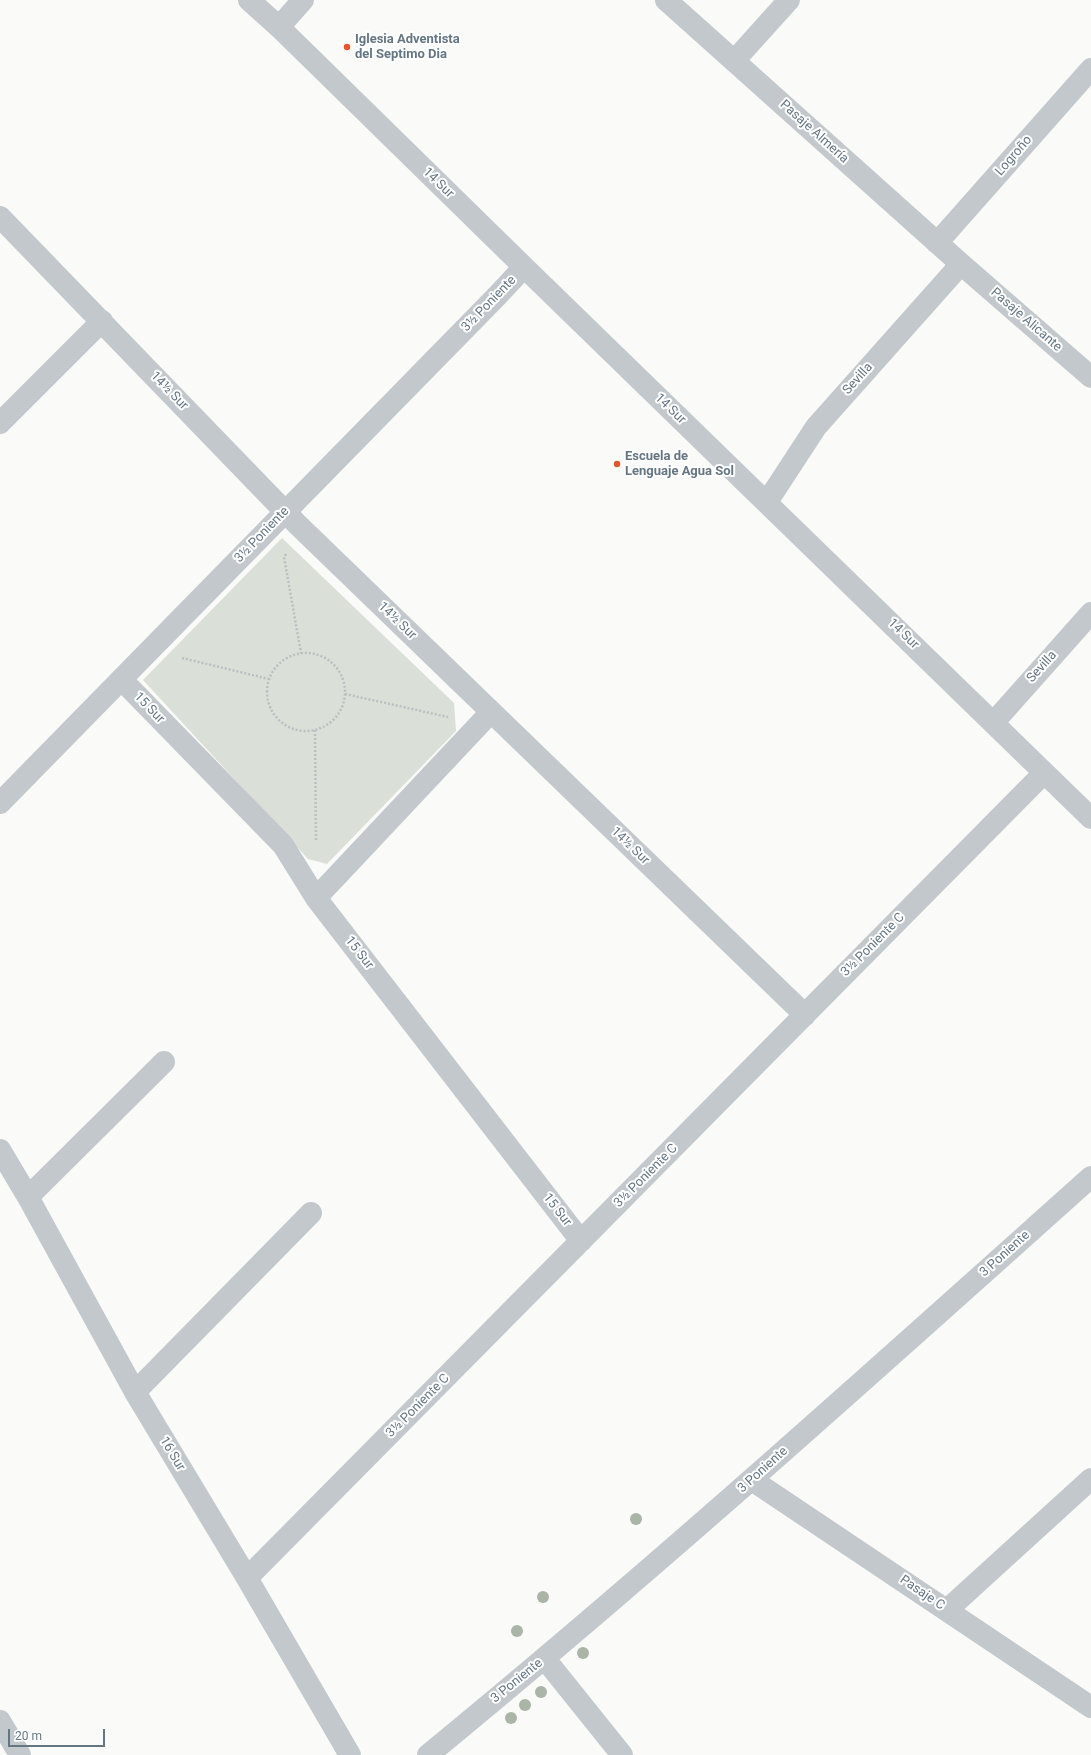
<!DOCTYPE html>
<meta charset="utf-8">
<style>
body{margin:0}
#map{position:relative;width:1091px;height:1755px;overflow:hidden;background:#fafaf8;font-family:Roboto,sans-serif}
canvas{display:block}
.scale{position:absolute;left:8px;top:1729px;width:97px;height:18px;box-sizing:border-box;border:2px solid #657683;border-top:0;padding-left:5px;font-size:12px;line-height:14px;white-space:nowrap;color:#657683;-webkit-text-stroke:3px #fff;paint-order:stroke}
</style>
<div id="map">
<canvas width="1091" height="1755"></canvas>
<div class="scale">20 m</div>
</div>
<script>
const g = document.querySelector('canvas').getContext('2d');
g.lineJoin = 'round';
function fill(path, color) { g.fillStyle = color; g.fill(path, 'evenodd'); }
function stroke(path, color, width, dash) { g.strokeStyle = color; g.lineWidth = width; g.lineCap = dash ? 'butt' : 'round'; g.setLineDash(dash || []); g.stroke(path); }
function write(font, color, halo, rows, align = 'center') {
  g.font = font + ' Roboto,sans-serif'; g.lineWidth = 4; g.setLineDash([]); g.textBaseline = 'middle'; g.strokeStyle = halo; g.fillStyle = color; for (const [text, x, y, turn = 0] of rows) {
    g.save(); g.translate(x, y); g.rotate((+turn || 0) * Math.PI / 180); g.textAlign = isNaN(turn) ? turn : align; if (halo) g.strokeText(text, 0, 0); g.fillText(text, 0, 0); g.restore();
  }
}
fill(new Path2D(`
 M282,538l172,165 2,28 -129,133 -19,-5 -165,-179z`), '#dadfd7');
stroke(new Path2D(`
 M286,554l-2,3 17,96
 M267 692a39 39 0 1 1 78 0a39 39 0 1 1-78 0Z
 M182,658l87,21
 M345,694l103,23
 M315,730l1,112`), '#bbbfc2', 2.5, [2, 2]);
stroke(new Path2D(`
 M249,0l30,27 245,240 567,551
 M666,0l295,264 130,113
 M279,27l24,-27
 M734,61l55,-61
 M0,217l297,307 508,491
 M937,243l154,-174
 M0,423l102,-102
 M767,502l49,-75 145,-163
 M122,680l161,165 33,53 265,343
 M994,722l97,-109
 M0,803l497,-507 27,-29
 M316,898l175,-186
 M0,1150l28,47 107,195 112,186 103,177
 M28,1197l136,-135
 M135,1392l176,-179
 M752,1480l339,227
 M247,1578l797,-805
 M947,1610l144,-131
 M545,1659l77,96
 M0,1721l20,34
 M428,1755c227,-186 444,-382 663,-578`), '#c3c8cc', 22);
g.fillStyle = '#aab4a7';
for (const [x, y] of [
 [636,1519],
 [543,1597],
 [517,1631],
 [583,1653],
 [541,1692],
 [525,1705],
 [511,1718]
]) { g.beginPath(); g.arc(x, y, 6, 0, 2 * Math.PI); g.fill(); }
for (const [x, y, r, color] of [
 [347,47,4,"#e4572e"],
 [617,464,4,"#e4572e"]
]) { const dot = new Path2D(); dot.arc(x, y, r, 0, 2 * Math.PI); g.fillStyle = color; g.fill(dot); stroke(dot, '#fff', 1.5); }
write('bold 13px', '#657683', '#fff', [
 ["Iglesia Adventista",355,40],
 ["del Septimo Dia",355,55],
 ["Escuela de",625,457],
 ["Lenguaje Agua Sol",625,472]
], 'left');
write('13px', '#657683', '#fff', [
 ["Pasaje Almería",814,132,42],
 ["Logroño",1014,156,-49],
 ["14 Sur",438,183,44],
 ["3½ Poniente",489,304,-46],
 ["Pasaje Alicante",1026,320,41],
 ["Sevilla",858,379,-48],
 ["14½ Sur",169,391,46],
 ["14 Sur",670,409,44],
 ["3½ Poniente",262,535,-46],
 ["14½ Sur",397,621,44],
 ["14 Sur",903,634,44],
 ["Sevilla",1042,667,-48],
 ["15 Sur",149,708,46],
 ["14½ Sur",630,846,44],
 ["3½ Poniente C",873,945,-45],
 ["15 Sur",359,953,52],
 ["3½ Poniente C",646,1176,-45],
 ["15 Sur",557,1210,52],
 ["3 Poniente",1005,1254,-42],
 ["3½ Poniente C",418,1406,-45],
 ["16 Sur",172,1454,59],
 ["3 Poniente",763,1470,-42],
 ["Pasaje C",922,1593,34],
 ["3 Poniente",517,1681,-39]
]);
</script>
